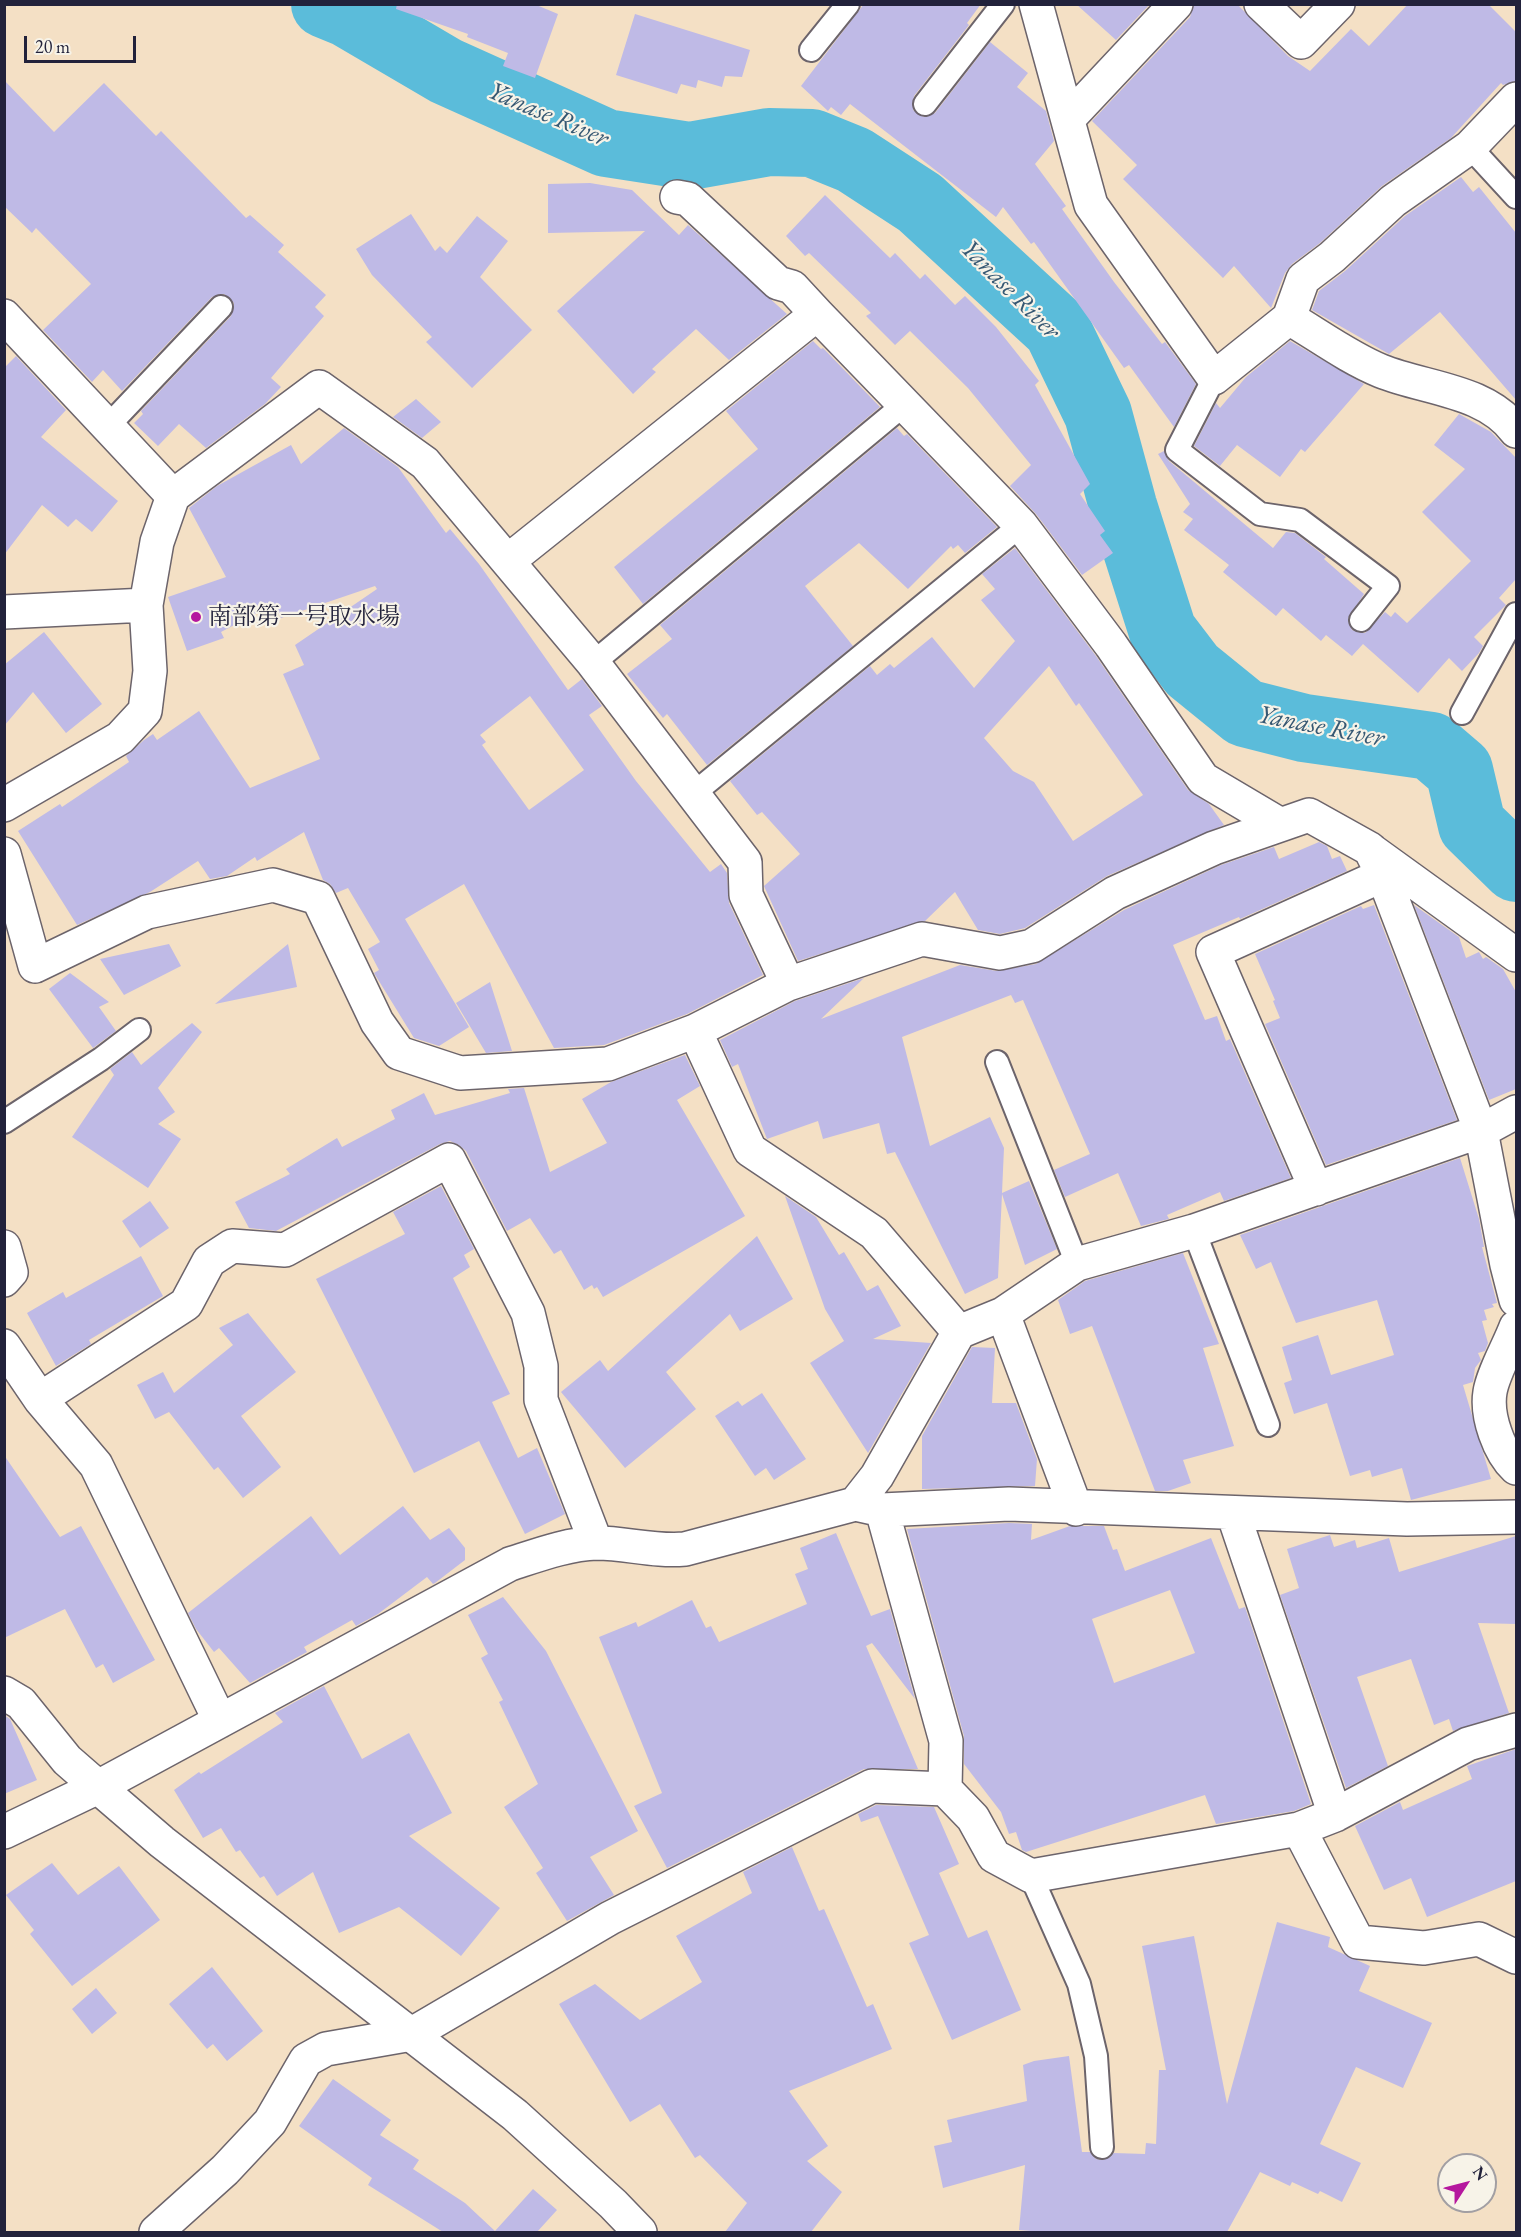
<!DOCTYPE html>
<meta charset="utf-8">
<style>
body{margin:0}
#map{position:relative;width:1521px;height:2237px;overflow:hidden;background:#f4e0c5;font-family:"EB Garamond",serif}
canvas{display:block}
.frame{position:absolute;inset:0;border:6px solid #22223b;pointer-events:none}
.north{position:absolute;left:1437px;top:2153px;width:60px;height:60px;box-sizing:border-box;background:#f7f3e8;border:2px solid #a29fa3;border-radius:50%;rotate:54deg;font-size:16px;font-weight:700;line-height:24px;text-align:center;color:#22223b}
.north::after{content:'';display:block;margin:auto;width:21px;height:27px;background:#b5179e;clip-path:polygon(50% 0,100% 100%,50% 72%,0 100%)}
.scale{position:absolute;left:24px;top:36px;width:112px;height:27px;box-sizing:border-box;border:3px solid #22223b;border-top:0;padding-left:8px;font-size:18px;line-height:21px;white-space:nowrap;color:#22223b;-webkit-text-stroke:4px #f7f3e8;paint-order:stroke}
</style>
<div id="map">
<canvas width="1521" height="2237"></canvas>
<div class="frame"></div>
<div class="north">N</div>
<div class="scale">20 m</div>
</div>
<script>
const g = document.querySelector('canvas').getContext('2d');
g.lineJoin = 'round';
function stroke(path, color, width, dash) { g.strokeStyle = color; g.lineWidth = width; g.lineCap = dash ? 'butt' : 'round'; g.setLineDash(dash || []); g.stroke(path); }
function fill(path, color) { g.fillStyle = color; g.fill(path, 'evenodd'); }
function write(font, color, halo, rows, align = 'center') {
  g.font = font + ' "EB Garamond","Noto Serif JP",serif'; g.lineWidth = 4.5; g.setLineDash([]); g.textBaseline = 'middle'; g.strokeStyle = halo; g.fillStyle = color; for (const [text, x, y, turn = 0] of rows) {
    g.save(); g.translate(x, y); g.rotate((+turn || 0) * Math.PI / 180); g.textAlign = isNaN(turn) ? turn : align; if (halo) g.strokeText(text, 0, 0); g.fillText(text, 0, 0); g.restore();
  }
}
stroke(new Path2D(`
 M325,4l22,9 99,58 160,72 84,13 79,-14 43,1 42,17 66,43 137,126 41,85 25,92 40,126 29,38 53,43 59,15 127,18 28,24 13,55 44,43`), '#5bbcda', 68);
fill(new Path2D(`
 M397,4h137l24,10 -23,64 -32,-12 5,-13 -41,-16 1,-3 -72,-25z
 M864,4h117l-14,19 2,2 -55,71 -1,14 11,7 11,-4 55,-71 38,31 -11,14 29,24 8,30 -19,23 31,42 -4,3 52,73 48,62 3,-2 31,42 -22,43 -45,-62 -5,3 -90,-126 -3,2 -28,-37 -7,10 -146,-113 -9,11 -10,-8 -3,4 -27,-25z
 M1076,4h74l-34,36z
 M1194,4h43l51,52 22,15 41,-42 18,17 39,-42h80l28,28v49l-13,4 -2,-2 -50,55 -69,48 -62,57 -28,21 -7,9 -14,35 -37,-42 -11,12 -100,-99 14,-14 -45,-44 98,-104z
 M635,14l115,36 -8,27 -17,-1 -3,11 -24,-7 -2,8 -15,-4 -4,10 -61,-19z
 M4,80l50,52 50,-49 52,53 5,-5 85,87 4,-3 34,30 -6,7 48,43 -11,12 9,9 -53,62 10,9 -16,17 -59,44 -27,-24 -21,22 -24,-23 9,-9 -2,-3 90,-95 3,-13 -10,-9 -12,3 -90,94 -19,-21 -11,12 -49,-52 48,-46 -55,-56 -4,5 -28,-27z
 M1461,177l12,15 6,-5 37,46v167l-76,-88 -51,42 -77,-44 7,-19 26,-20 60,-55z
 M590,183l42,7 47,45 9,-10 99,89 -58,46 -33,-31 -44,40 4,3 -23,22 -76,-83 88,-80 -97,2v-49z
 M825,195l65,63 5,-5 25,26 5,-5 30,31 10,-9 31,31 43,54 -4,4 55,99 -10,10 25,37 -5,4 13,18 -31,22 -46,-61 -26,-28 21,-21 -63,-77 -58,-57 -15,14 -29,-29 5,-3 -62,-60 -4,3 -19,-20z
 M411,214l24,37 5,-5 7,7 30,-37 31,25 -28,36 52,53 -60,58 -46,-46 6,-5 -60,-62 -16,-26z
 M813,341l8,8 2,-1 57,59 -237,197 -29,-37 144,-118 -32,-38z
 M1290,341l74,43 -59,68 -4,-3 -21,28 -43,-32 -17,21 -26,-20 22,-43 4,5 26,-31z
 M16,356l50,54 -25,27 77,64 -26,31 -16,-13 -8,8 -26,-22 -38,50v-187z
 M416,399l25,23 -19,16 -29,-21z
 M1459,414l32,18 25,26v121l-17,19 7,7 -32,32 9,9 -4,7 -17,18 -13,-13 -31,35 -55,-49 -11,12 -26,-21 -5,6 -38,-33 -7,8 -53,-44 6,-7 -45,-35 9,-11 -10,-7 7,-8 -32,-50 6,-3 5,10 104,87 13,-16 9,1 31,24 -2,2 40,35 -16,25 4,11 13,3 20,-21 6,5 4,-5 12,11 64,-62 -49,-49 43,-43 -31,-24z
 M344,428l54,39 48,66 4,-4 29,35 89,126 14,-11 20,27 -13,9 47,66 74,91 11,-8 6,9 2,30 34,72 -76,39 -83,31 -50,3 -90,-164 -59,35 64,108 -30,19 -25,-8 -40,-65 5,-3 -11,-21 12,-7 -32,-54 -12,5 -6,-9 -7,-4 -19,-48 -47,29 -2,-4 -28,19 -17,3 -12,-18 -48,31 -73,33 -59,-94 42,-27 2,3 67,-45 -3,-6 18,-16 9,-6 4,6 42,-29 51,77 70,-29 -37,-85 21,-9 -9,-20 82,-56 -2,-3 -94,32 -7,-14 -53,28 3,6 -37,13 -19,-54 58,-20 -37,-69 28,-22 74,-41 10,19zM530,696l54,74 -55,40 -47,-65 4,-3 -6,-7z
 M897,428l7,8 3,-2 90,93 -32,26 -7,-8 -5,4 -2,-3 -43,43 -49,-46 -54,43 48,60 -146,119 -40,-51 -4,4 -36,-44 45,-35 -12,-14z
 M1015,548l81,108 92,134 21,14 15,21 -117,51 -82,52 -25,6 -22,-4 -23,-38 -30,29 -127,40 -34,-75 36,-32 -38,-42 -5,3 -27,-34 140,-115 7,9 13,-11 4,4 38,-31 42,51 41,-47 -34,-41 14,-11 -13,-15zM1049,666l27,40 3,-3 64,92 -70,46 -39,-59 -21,-11 -29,-33z
 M44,632l58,72 -36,29 -33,-41 -29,34v-61z
 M1319,842l8,4 5,13 8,-3 7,15 -107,48 -1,-2 -66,28 32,75 12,-4 9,25 4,-2 61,139 -67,23 -4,-9 -53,23 2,4 -28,7 -23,-53 -53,24 -11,-27 36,-16 -67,-154 -8,3 -4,-8 -109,42 28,109 60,-29 14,31 -2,45 27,-12 28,68 -32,16 -23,-71 -4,84 -33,16 -70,-142 -8,2 -8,-31 -56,16 -5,-18 -51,18 -29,-75 -6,3 -12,-27 75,-39 69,-23 -43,41 139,-54 37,6 39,-7 88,-54 97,-45 53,-18 5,12z
 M1374,905l83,215 -131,45 -61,-141 15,-6 -7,-17 2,-1 -20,-46 106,-48 2,3z
 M1414,905l45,32 7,21 13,-6 4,7 3,-2 17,12 13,23v97l-27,11z
 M169,944l12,22 -57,29 -24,-36z
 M288,944l9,43 -82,17z
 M70,973l39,29 -10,5 17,24 -23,17 -44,-59z
 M490,982l16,50 6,19 -26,2 -30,-50z
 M192,1023l10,9 -44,56 17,24 -17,12 23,15 -33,49 -76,-51 42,-62 -4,-6 22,-17 9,13z
 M685,1055l15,31 -23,14 68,116 -142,81 -6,-10 -3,2 -2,-4 -8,5 -23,-40 -7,4 -24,-36 -23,13 -41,-80 -7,-6 -9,-4 -10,3 -164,87 -27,-3 -14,-26 55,-28 -4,-5 51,-31 5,9 53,-28 -4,-9 33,-17 11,22 75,-22 -2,-4 16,-1 26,84 57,-29 -25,-44 29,-17z
 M1460,1158l19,61 5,28h-2l15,56 -5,1 2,3 -10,3 3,10 -5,1 6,22 -3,8 -7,2 3,7 -6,8 -2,14 -10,3 28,94 -80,21 -9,-32 -30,9 -2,-7 -20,6 -23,-73 -33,11 -10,-31 8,-3 -10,-33 36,-12 13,40 63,-20 -17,-55 -81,23 -25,-61 -15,7 -16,-34z
 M441,1186l33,63 -10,6 6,12 -17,11 57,116 -18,8 26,56 19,-10 28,66 -40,20 -46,-93 -65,32 -98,-194 89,-45 -12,-22z
 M785,1196l31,21 23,38 5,-3 23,39 11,-6 23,41 -28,13 58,4 -63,110 -58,-90 34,-22 -19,-32z
 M150,1201l19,27 -29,20 -18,-27z
 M757,1236l36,63 -53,32 -10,-17 -64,58 30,37 -71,59 -64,-76 39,-32 8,11z
 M1183,1253l36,91 -16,4 31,98 -51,14 8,23 -23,8h-13l-63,-165 -22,8 -12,-34 27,-19z
 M141,1256l22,40 -74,44 2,4 -35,22 -29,-53 36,-21 3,6z
 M248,1313l48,59 -55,44 40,51 -38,31 -25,-31 -4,3 -45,-58 -14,7 -18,-34 26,-13 11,21 59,-48 -14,-17z
 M972,1347l23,1 -3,55h24l21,56 -2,27 -113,3v-53z
 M762,1393l44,66 -32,21 -8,-12 -11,8 -40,-60 23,-15 4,5z
 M4,1455l56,82 21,-11 74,134 -42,23 -10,-19 -7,4 -31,-59 -61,29z
 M403,1506l27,34 19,-12 16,20v12l-30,23 -2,1 -6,-7 -49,37 -22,12 -4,-6 -48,27 3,5 -57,31 -31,-35 -5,4 -18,-23 -8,-16 123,-97 29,39z
 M1009,1523l23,1 -1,16 39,-14h34l9,24 4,-1 8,22 86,-33 28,71 6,-2 66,197 -17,7 -78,13 -11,-29 -179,57 -4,-2 -6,-18 -7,2 -8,-22 -37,-48v-28l-57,-207zM1170,1590l25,63 -81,30 -22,-64z
 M836,1533l35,83 19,-7 25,90 -43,-56 -6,3 52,123h-54l-197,99 -33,-62 28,-13 -63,-156 37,-15 2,5 54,-27 14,28 5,-2 8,16 88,-38 -12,-30 13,-5 -8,-21z
 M1330,1535l4,12 21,-7 2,8 32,-10 10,34 117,-36v88l-38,-1 31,90 -56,18 -4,-12 -15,6 -23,-66 -54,18 31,89 -42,22 -66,-193 19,-7 -12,-39z
 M503,1597l43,54 92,180 -48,26 24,38 -47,26 -31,-48 7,-5 -39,-61 34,-23 -39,-82 4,-2 -22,-42 7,-4 -20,-39z
 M324,1686l38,73 47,-26 43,80 -43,23 91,72 -39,48 -62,-49 -60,26 -26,-61 -36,24 -13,-20 -4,2 -20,-28 -4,2 -15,-24 -18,10 -29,-48 25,-18 2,2 82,-52 -8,-9z
 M4,1715l6,4 27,61 -33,14z
 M1516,1749v132l-89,36 -16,-39 -27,12 -29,-64 45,-24 3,8 69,-31 -5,-13z
 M876,1805l58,2 25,57 -20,9 29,65 19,-8 34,80 -69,30 -43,-97 20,-8 -51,-119 -17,6 -3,-8z
 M792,1847l27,64 5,-2 43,98 6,-3 19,45 -103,42 39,55 -21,15 35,31 -31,40h-86l22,-29 -47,-48 -5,3 -35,-54 -30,18 -71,-118 36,-20 45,36 62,-38 -26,-46 76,-43 -9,-21z
 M52,1863l26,32 41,-29 41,54 -88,66 -42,-52 4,-4 -28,-35z
 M1277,1922l53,15 -2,10 42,19 -11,25 73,32 -29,65 -47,-21 -36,77 41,19 -19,39 -22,-11 -2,3 -26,-12 -2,4 -30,-14 -33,60h-184l-24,-2 6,-65 -82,23 -9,-42 18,-4 -5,-22 80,-19 -4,-36 11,-4 35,-5 13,96h8l6,7 7,1 11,-7 31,1 1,-11 10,1 3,-74h7l-24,-124 52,-10 33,168z
 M212,1967l51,64 -36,30 -14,-17 -6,5 -38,-45z
 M96,1988l21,25 -25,21 -20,-25z
 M333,2079l58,41 -11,15 39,25 -6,9 52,34 30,28 38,-42 24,21 -20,22h-94l-75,-47 4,-7 -73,-52z`), '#bfbae6');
const service = new Path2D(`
 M811,50l37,-46
 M925,104l78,-100
 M1470,147l46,50
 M1214,378l-37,72 83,64 40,6 88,66 -27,34
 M108,426l113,-119
 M593,663l313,-260
 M1462,713l54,-99
 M693,794l328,-269
 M997,1062l80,202
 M4,1122l97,-63 38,-29
 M1194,1231l74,194
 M1031,1876l48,108 17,72 6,91`);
const minor = new Path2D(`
 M1036,4l55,201 123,173 75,-60 14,-39 29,-22 61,-56 77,-54 46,-48
 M1261,4l40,38 37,-38
 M1069,118l107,-114
 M677,197l11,2 90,84 14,4 25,27
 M4,316l169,180
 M1289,318c29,17 60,40 92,53 45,18 105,19 135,60
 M508,561l309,-247 204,211 90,120 92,134 76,45
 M4,612l142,-7
 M4,805l116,-67 25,-27 5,-40 -4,-66 11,-63 16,-46 146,-109 106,76 168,200 152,199 1,33 42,89
 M1372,851l144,104
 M4,854l31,112 112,-54 126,-27 45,13 59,124 22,31 61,20 148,-9 87,-33 93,-47 134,-45 78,14 32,-7 83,-53 99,-45 95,-33 61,34 13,26 98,256 26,134 9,35
 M695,1031l55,119 124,83 85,99
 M1316,1189l-103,-237 170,-77
 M4,1247l7,25 -7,8
 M1516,1327c-7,19 -23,46 -26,65 -4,24 9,60 26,76
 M4,1346l36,53 56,66 124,256
 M40,1399l146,-95 23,-43 23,-15 53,4 164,-90 79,153 13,53v34l55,143
 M855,1504l22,-28 82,-144 44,-18
 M1076,1509l-73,-195 74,-50 117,-33 287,-100 35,-19
 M882,1510l64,231 -1,48
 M1233,1513l102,302
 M4,1693l17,10 46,57 31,27 412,-223c28,-9 57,-20 87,-21 29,0 58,9 88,6l170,-45 27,6 127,-6 398,15 109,-2
 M1299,1829l59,113 66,6 55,-9 37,18
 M156,2232l69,-62 45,-48 36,-62 20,-11 86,-15 198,-116 262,-132 73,3 28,29 21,38 37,20 268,-47 36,-14 133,-71 48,-14`);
const tertiary = new Path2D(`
 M4,1832l94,-45 64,55 353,273 98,89 27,28`);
stroke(service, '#6c646b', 26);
stroke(minor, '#6c646b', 36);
stroke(tertiary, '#6c646b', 36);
stroke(service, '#fff', 22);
stroke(minor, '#fff', 33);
stroke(tertiary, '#fff', 33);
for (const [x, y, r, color] of [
 [196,617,6,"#b5179e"]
]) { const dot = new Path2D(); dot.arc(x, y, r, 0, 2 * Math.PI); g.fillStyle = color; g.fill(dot); stroke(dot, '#f7f3e8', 2); }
write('24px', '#22223b', '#f7f3e8', [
 ["南部第一号取水場",208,617]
], 'left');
write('italic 26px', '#365873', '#f7f3e8', [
 ["Yanase River",548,115,23],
 ["Yanase River",1010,290,45],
 ["Yanase River",1321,727,11]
]);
</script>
